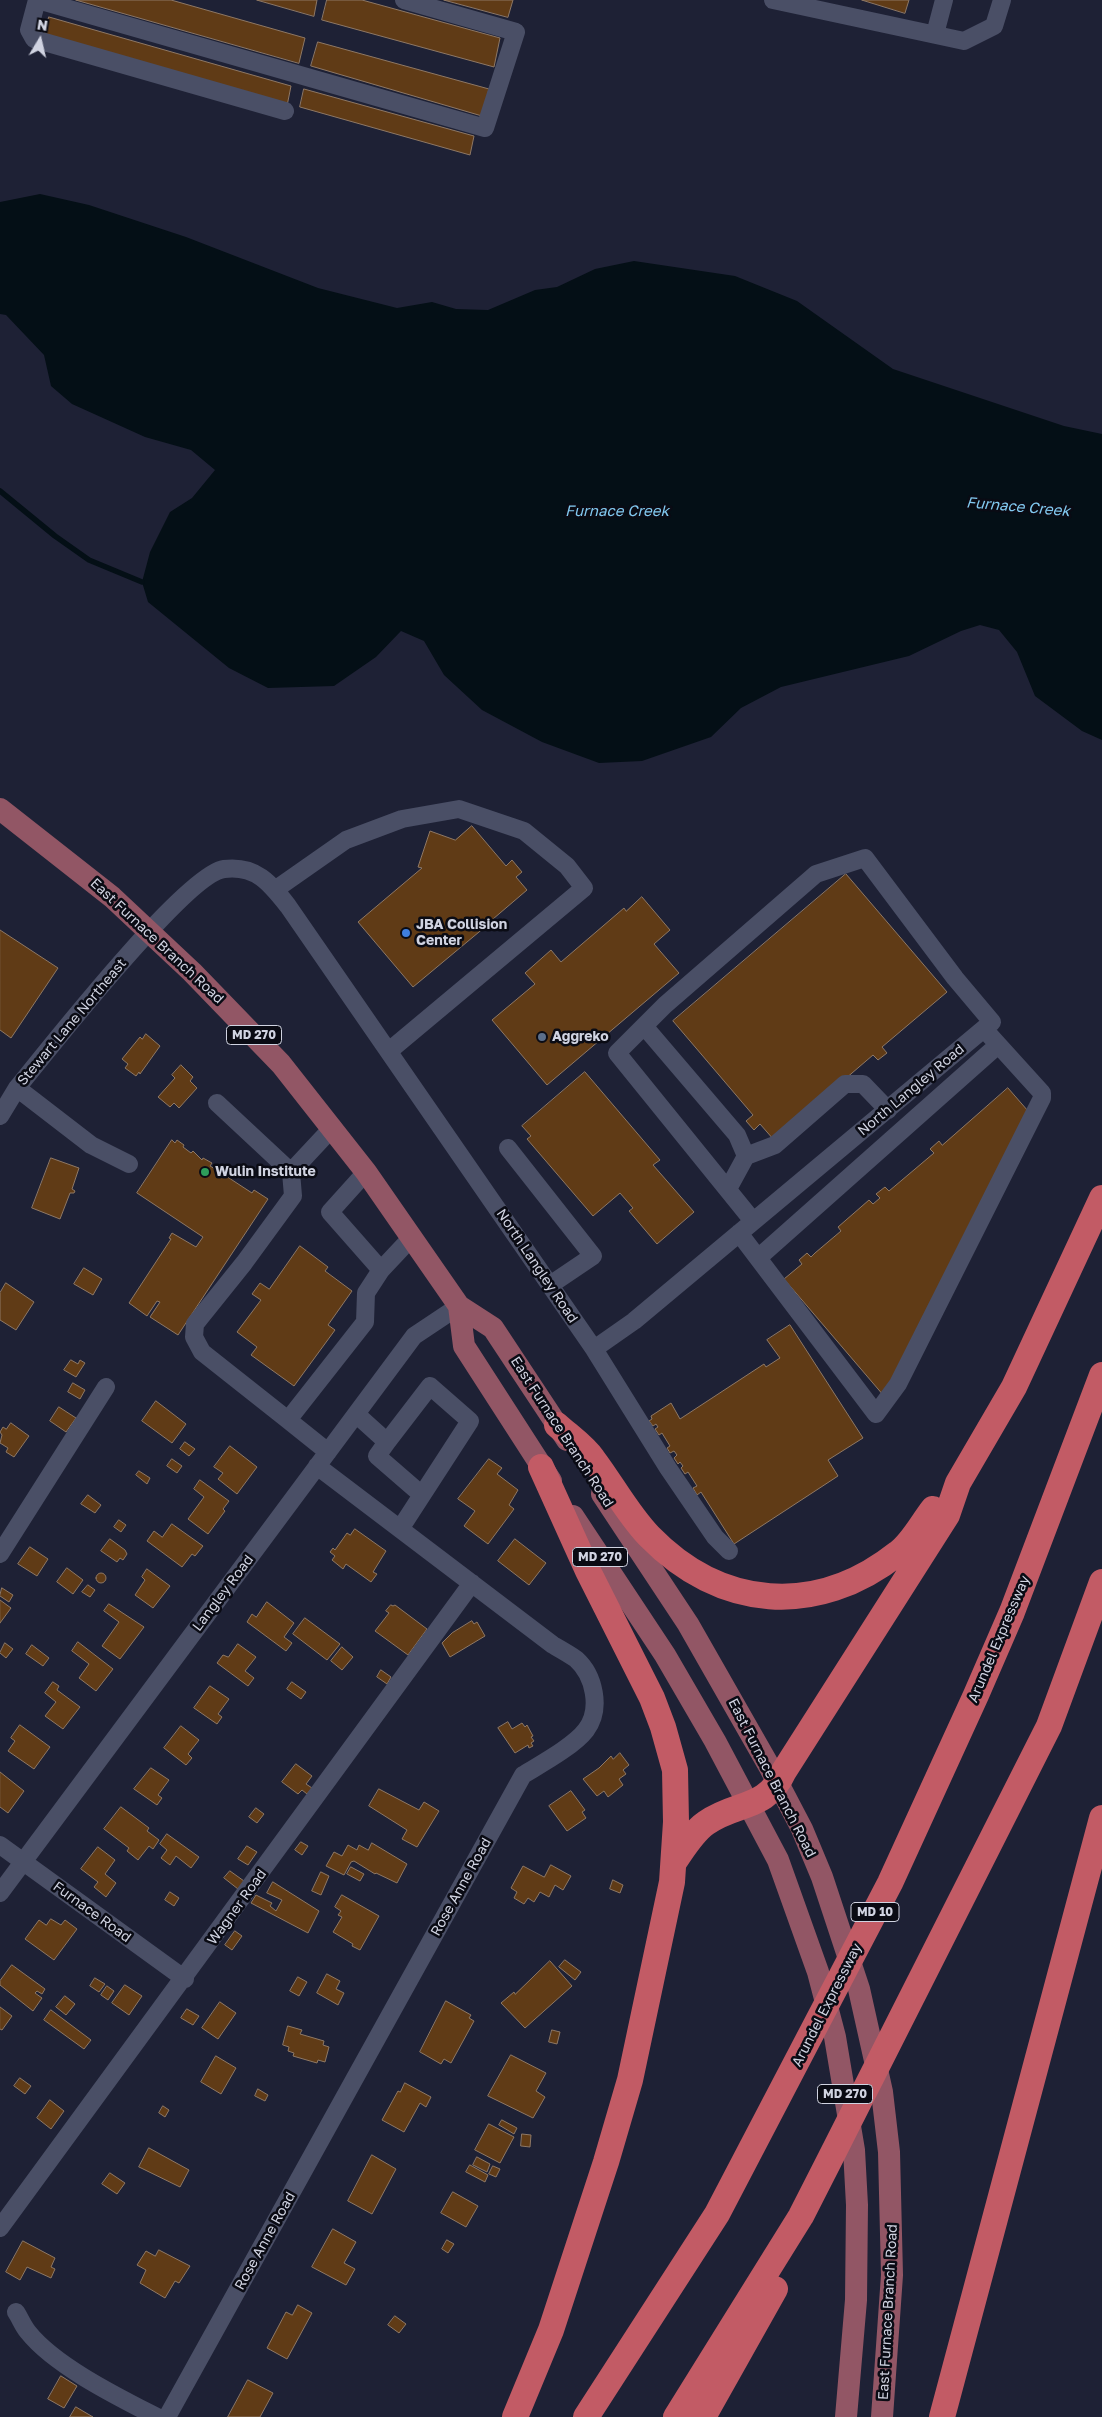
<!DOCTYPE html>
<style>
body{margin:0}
#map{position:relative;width:1102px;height:2417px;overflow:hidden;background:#1e2135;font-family:"Golos Text",sans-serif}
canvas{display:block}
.north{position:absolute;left:15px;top:15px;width:50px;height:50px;-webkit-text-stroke:4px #0a0b14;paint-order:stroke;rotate:9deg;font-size:14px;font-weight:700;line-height:20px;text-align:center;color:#d0d3e1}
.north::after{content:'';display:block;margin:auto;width:18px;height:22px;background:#d0d3e1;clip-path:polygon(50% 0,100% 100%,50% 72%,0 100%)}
</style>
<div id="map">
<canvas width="1102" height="2417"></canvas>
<div class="north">N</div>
</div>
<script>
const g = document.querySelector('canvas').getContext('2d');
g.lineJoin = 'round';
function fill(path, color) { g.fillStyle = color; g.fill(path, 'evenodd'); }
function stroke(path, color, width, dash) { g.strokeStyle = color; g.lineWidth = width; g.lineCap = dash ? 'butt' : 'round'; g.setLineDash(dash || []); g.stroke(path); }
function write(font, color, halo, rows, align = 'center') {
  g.font = font + ' "Golos Text",sans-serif'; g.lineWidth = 5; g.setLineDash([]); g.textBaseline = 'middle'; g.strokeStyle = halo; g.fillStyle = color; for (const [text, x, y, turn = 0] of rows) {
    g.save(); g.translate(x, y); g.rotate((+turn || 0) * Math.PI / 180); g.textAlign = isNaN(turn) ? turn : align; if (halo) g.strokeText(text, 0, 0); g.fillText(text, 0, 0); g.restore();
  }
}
fill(new Path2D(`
 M40,194l49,11 97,32 132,51 79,20 35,-6 24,7 32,1 47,-20 22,-3 38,-18 39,-8 101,15 62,25 96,68 171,57 38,8v306l-20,-9 -47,-35 -18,-44 -18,-22 -19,-5 -19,6 -52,25 -128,31 -40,21 -30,29 -69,24 -43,2 -57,-21 -60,-32 -38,-35 -20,-34 -23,-10 -25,26 -42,29 -66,2 -39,-20 -81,-66 -6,-20 8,-30 20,-40 22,-14 23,-28 -24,-20 -46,-13 -73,-33 -21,-18 -7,-31 -38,-40 -6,-1v-112z`), '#040f16');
stroke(new Path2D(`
 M0,491l55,45 34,24 53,22`), '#040f16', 5.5);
const building = new Path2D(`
 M76,0h95l134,38 -6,25z
 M257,0h60l-3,16z
 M327,0h35l138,38 -6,29 -172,-47z
 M444,0h69l-5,17z
 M862,0h47l-4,13z
 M49,17l242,69 -4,20 -243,-68z
 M318,42l171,47 -7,27 -171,-50z
 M304,89l170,47 -4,19 -170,-48z
 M472,826l34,40 6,-6 10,12 -6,5 11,13 -34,29 4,4 -4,3 -2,-4 -78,65 -55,-65 64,-54 -4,-1 12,-36 25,9z
 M846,874l101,118 -65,55 5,6 -9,7 -5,-5 -99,85 -14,-16 -6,6 -8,-9 7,-6 -80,-94z
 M642,897l28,33 -16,14 25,29 -132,112 -55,-65 43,-36 -10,-11 26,-23 10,12 63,-54 2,3z
 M0,930l58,38 -47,70 -11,-8z
 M146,1034l14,12 -20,28 -1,-2 -3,4 -11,-8 3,-4 -6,-5 18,-22 2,2z
 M181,1065l12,12 -3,4 7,7 -18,20 -5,-5 -4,4 -12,-10 17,-19 -3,-3z
 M585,1072l75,88 -7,5 41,47 -37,32 -28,-33 4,-3 -13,-15 -27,23 -66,-77 4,-3 -9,-10z
 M1008,1088l20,23 -144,285 -100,-117 18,-15 -3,-4 8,-7 4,4 4,-4 26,-22 -3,-4 31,-27 4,4 7,-6 -4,-4 9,-7 4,4 45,-38 -4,-4 9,-8 3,4z
 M172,1140l3,3 2,-3 7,5 -1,2 8,6 2,-2 9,9 1,-2 9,5 -2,3 7,4 2,-2 8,6 -1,2 26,17 2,-3 14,9 -90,136 -28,-18 10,-15 -3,-1 -10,15 -18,-13 42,-64 -2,-1 3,-5 24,14 7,-10 -66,-44z
 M51,1158l28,10 -7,21 3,2 -1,2h-4l-10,26 -28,-11z
 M300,1246l28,21 -3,4 27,20 -24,34 7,5 -41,56 -43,-31 6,-8 -20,-15 24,-32 -9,-6 8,-11 9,6z
 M84,1268l18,11 -9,16 -19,-11z
 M6,1283l28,19 -18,28 -16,-10v-27z
 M790,1325l73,113 -35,22 10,16 -104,68 -33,-52 -4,3 -4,-7 4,-2 -9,-14 -3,2 -4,-6 2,-2 -3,-4 -2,2 -4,-6 3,-3 -3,-4 -4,2 -3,-5 3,-2 -8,-13 -3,2 -4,-6 3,-2 -2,-3 -3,2 -4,-5 3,-2 -1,-3 20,-13 9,16 84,-55 2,3 14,-9 -13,-18z
 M71,1360l7,4 2,-4 5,3 -9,14 -12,-7z
 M73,1383l12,7 -5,9 -12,-7z
 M156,1401l30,23 -14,19 -30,-22z
 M59,1407l17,11 -10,14 -16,-11z
 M11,1423l18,13 -15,21 -8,-5 2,-4 -8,-5 2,-8 -2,-3 3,-5 3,2z
 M185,1442l10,7 -6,7 -9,-7z
 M230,1446l27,21 -20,27 -19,-15 5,-6 -9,-6z
 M172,1459l10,7 -5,7 -10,-7z
 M489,1459l13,9 -5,6 21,16 -9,15 5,4 -26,35 -24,-18 11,-15 -17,-12z
 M139,1471l11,7 -3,6 -11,-9z
 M200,1480l29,21 -6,8 2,2 -17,23 -20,-15 16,-22 -10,-8z
 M88,1495l13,10 -6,8 -14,-9z
 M119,1520l7,5 -5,7 -7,-5z
 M172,1524l31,22 -8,10 -3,-2 -10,13 -35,-26 7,-10 8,6z
 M355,1529l31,22 -13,21 4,2 -6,8 -25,-18 -3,5 -11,-9 3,-4 -5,-4 3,-4 2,2 12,-17 3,2z
 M110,1539l15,11 2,4 -4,6 -3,-2 -3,4 -16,-11z
 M515,1539l31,24 -17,22 -31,-24z
 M30,1547l18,12 -11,17 -19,-12z
 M67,1568l16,12 -10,14 -16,-12z
 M147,1569l23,17 -17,22 -18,-13 10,-15 -3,-3z
 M96 1578a5 5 0 1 1 10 0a5 5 0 1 1-10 0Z
 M88,1585l7,5 -5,7 -8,-5z
 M2,1588l11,7 -4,7 -9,-6z
 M0,1600l11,8 -11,15z
 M267,1602l27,21 -10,14 8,6 -6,8 -39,-29 5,-8 4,3z
 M109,1604l35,23 -24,32 -18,-13 17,-24 -15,-11z
 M391,1605l2,1 2,-1 32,24 -19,26 -33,-24 14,-18 -3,-2z
 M305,1618l35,26 -13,16 -34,-26z
 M472,1621l2,3 3,-2 8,14 -35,21 -8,-14 10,-10z
 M78,1642l35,27 -17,22 -17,-13 10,-14 -17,-13z
 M5,1643l8,6 -7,9 -6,-5z
 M238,1644l18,13 -11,14 9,7 -6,8 -31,-23 6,-8 5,2z
 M32,1645l17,13 -6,8 -17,-12z
 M342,1647l11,10 -11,13 -11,-9z
 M381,1670l10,7 -4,7 -10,-7z
 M53,1682l6,4 -2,4 23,17 -17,22 -18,-13 11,-14 -11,-9z
 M292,1682l14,10 -5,7 -14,-10z
 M210,1686l19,13 -11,15 4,3 -5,7 -23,-16z
 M508,1722l4,7 10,-6 3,4 2,-2 6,11 -2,1 3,4 -3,2 2,3 -4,2 -1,-3 -13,8 -17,-25z
 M20,1725l30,22 -16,22 -26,-18 7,-10 -4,-3z
 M181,1726l18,14 -11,14 4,4 -6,7 -22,-17z
 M620,1753l9,12 -6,5 3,4 -7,5 4,6 -15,12 -4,-6 -7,5 -14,-17 16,-11 12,-12 2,3z
 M296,1764l16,12 -6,8 6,4 -5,6 -5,-4 -4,4 -16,-12z
 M151,1768l18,12 -11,15 4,3 -5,7 -23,-16z
 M0,1772l24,19 -16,22 -8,-6z
 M379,1789l40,21 5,-8 15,9 -22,36 -15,-8 5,-9 -38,-24z
 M571,1791l14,19 -3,2 4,6 -19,13 -18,-25z
 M121,1807l28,21 -2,3 12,9 -6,9 -4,-3 -11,14 -11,-9 2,-3 -25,-19z
 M256,1808l8,6 -7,9 -8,-6z
 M167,1834l32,23 -8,11 -15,-12 -6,9 -9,-7 6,-8 -7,-6z
 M301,1842l7,4 -6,9 -7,-5z
 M372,1843l35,21 -10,19 -21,-10 -1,1 -21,-13 -3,1 -7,13 -18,-9 8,-14 8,4 6,-11 9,5 2,-5 9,5z
 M247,1846l10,6 -9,13 -10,-6z
 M98,1847l17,13 -10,14 11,9 -10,14 -12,-10 4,-5 -17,-13z
 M551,1865l20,11 -8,14 -8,-5 -6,12 -9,-5 -6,10 -6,-4 -4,6 -10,-6 3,-6 -6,-4 12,-22 21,11z
 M351,1867l13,7 -4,7 -13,-7z
 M230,1871l14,10 -6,8 -14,-11z
 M321,1872l8,4 -8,19 -9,-4z
 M613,1880l10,5 -3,8 -10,-4z
 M273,1882l46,29 -11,22 -57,-30 5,-8 16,8 -2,3 6,5 6,-11 -15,-7z
 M170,1892l9,6 -5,8 -9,-6z
 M342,1895l37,21 -19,34 -8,-4 1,-2 -20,-12 9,-15 -4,-2 3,-4 -6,-4z
 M51,1919l10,6 4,-5 12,9 -23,31 -29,-21 14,-19 7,5z
 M235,1931l7,5 -10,14 -7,-5z
 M565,1960l16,12 -6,8 -16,-13z
 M550,1961l22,25 -47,42 -24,-25 13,-11 1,2z
 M12,1965l33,24 -3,5 -5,-3 -2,2 7,5 -9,13 -33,-26v-4z
 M327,1974l13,7 -4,8 8,4 -6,12 -21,-12z
 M298,1977l9,5 -8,14 -9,-5z
 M95,1978l10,6 -6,8 -9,-6z
 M125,1985l17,11 -13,19 -17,-12z
 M107,1986l7,5 -6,9 -7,-5z
 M65,1996l10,8 -9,11 -10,-8z
 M446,2001l25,14 -2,3 5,3 -23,42 -7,-4 -3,5 -21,-12z
 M220,2002l16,11 -18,26 -16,-11z
 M0,2007l12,9 -10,14 -2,-1z
 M187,2009l12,7 -6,9 -12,-7z
 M51,2010l40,30 -7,9 -40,-29z
 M288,2026l14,4 -2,4 24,7 -1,4 6,2 -4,15 -7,-2 -1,3 -24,-7 1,-3 -6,-2 1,-4 -6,-2z
 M552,2030l8,2 -3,12 -8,-2z
 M511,2055l35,18 -10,18 9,6 -12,21 -45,-22z
 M216,2056l20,12 -15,26 -20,-12z
 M20,2078l11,8 -6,8 -11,-8z
 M405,2083l26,14 -5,10 -6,-4 -16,29 -22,-12 16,-29 2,1z
 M258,2089l10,6 -3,6 -10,-5z
 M50,2100l14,11 -13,18 -14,-11z
 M163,2106l6,4 -4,7 -6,-4z
 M502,2120l15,8 -3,6 -15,-9z
 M489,2124l25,13 -14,26 -25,-13z
 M522,2134l9,1 -1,12 -9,-1z
 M149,2148l40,22 -9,17 -41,-20z
 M372,2155l24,14 -24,45 -24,-13z
 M477,2157l13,7 -3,8 -14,-7z
 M470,2165l18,10 -3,7 -19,-10z
 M493,2166l7,3 -4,8 -7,-3z
 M110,2173l15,10 -8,11 -15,-10z
 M453,2192l25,14 -12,21 -25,-14z
 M333,2229l23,13 -12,21 11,6 -9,16 -34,-18z
 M447,2240l7,4 -6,9 -6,-4z
 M23,2241l32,17 -4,9 4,2 -4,9 -24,-11 -7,13 -14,-8z
 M159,2250l31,16 -11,17 -4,-2 -10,17 -25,-15 6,-13 -9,-5 9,-14 9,5z
 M298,2305l14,8 -25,46 -20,-11 19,-36 6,3z
 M395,2316l11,8 -7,9 -11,-8z
 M61,2376l16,10 -13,22 -16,-9z
 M248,2380l25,13 -13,24h-32z
 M76,2407l17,10h-23z`);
fill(building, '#603b16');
stroke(building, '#8e7865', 1);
stroke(new Path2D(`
 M37,0l-8,30 5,9 251,72
 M38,0l447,128 31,-96 -112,-32
 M773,0l191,41 30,-15 8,-26
 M935,34l9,-34
 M276,889l70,-49 56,-21 57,-10 65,22 43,35 17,22 -195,163
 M644,1026l93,109 9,21 -18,33
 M17,1088l74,57 38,19
 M217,1103l74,69
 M0,1116l17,-28c31,-38 169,-214 207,-219 32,-4 46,14 64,37l306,443 40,-28 358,-299 -37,-44 -90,-120 -49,16 -151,131 -48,48 136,168
 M508,1148l85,108 -43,29
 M746,1156l29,-11 70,-61h18l25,26
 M366,1172l-36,40 51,58 31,-33
 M739,1233l137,181 22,-30 144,-286v-5l-58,-64
 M758,1258l240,-213
 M594,1349l74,119 47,69 14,14
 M356,1414l31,28 43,-56 40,35 -70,108
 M288,1420l-86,-68 -8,-15 1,-13 49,-61 49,-67 -2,-24 42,-45
 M387,1442l-10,14 45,39
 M328,1452l-40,-32 77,-98 1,-29 15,-23
 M0,1554l106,-167
 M0,1845l185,134
 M0,1893l414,-557 45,-30
 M0,2228l472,-645
 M16,2312c4,6 7,14 12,20 27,34 90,65 129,85
 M167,2417l356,-642c18,-11 51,-29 63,-45 16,-21 8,-55 -10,-71 -7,-5 -16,-10 -23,-14l-236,-179`), '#4a4f66', 18);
stroke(new Path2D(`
 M0,809l112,88 80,75 89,92 85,108 93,134 34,22 74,112
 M459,1306l5,40 87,135
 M602,1494l86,130 81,142 33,63 20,48 37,112 23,103 7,60 3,123 -10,142
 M573,1516l92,139 50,86 63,119 40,112 17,65 19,113 3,55 -1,95 -10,117`), '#925665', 22);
stroke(new Path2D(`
 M557,1425c12,11 27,21 36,34 19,25 34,54 56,77 71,73 167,82 249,17 14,-10 24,-30 35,-44
 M674,1862c9,-13 19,-30 32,-39 31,-22 60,-12 78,-52l163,-256 11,-32 56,-96 88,-189
 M515,2417l36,-87 55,-168 24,-82 42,-198 4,-60 -1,-52 -12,-43 -11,-29 -64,-127 -47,-104
 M586,2417l131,-203 173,-331 86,-188 36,-83 90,-237
 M676,2417l125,-201 27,-53 221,-437 53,-144
 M703,2417l72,-128
 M942,2417l160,-599`), '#c25b65', 26);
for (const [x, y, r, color] of [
 [406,933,5,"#3f7fe0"],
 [542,1037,5,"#5c6f8a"],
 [205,1172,5,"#2e9e5b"]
]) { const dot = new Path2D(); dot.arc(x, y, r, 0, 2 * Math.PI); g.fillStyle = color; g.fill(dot); stroke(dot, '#0a0b14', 2); }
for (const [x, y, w] of [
 [254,1035,55],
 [600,1557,55],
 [875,1912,48],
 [845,2094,55]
]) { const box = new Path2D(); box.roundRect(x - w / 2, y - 9.5, w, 19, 4); g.fillStyle = '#0a0b14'; g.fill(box); stroke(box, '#d0d3e1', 1); }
write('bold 12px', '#d0d3e1', null, [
 ["MD 270",254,1035],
 ["MD 270",600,1557],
 ["MD 10",875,1912],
 ["MD 270",845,2094]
]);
write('bold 14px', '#d0d3e1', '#0a0b14', [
 ["JBA Collision",416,925],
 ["Center",416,941],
 ["Aggreko",552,1037],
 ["Wulin Institute",215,1172]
], 'left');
write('14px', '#d0d3e1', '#0a0b14', [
 ["East Furnace Branch Road",157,941,43],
 ["Stewart Lane Northeast",72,1022,-50],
 ["North Langley Road",911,1090,-40],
 ["North Langley Road",537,1266,56],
 ["East Furnace Branch Road",562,1432,57],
 ["Langley Road",223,1593,-53],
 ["Arundel Expressway",999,1639,-67],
 ["East Furnace Branch Road",772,1778,63],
 ["Rose Anne Road",461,1887,-61],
 ["Wagner Road",237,1907,-54],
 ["Furnace Road",92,1912,36],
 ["Arundel Expressway",827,2005,-63],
 ["Rose Anne Road",265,2241,-61],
 ["East Furnace Branch Road",888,2312,-87]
]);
write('italic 15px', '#82c9f0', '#0a0b14', [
 ["Furnace Creek",1018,507,5],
 ["Furnace Creek",617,511]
]);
</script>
